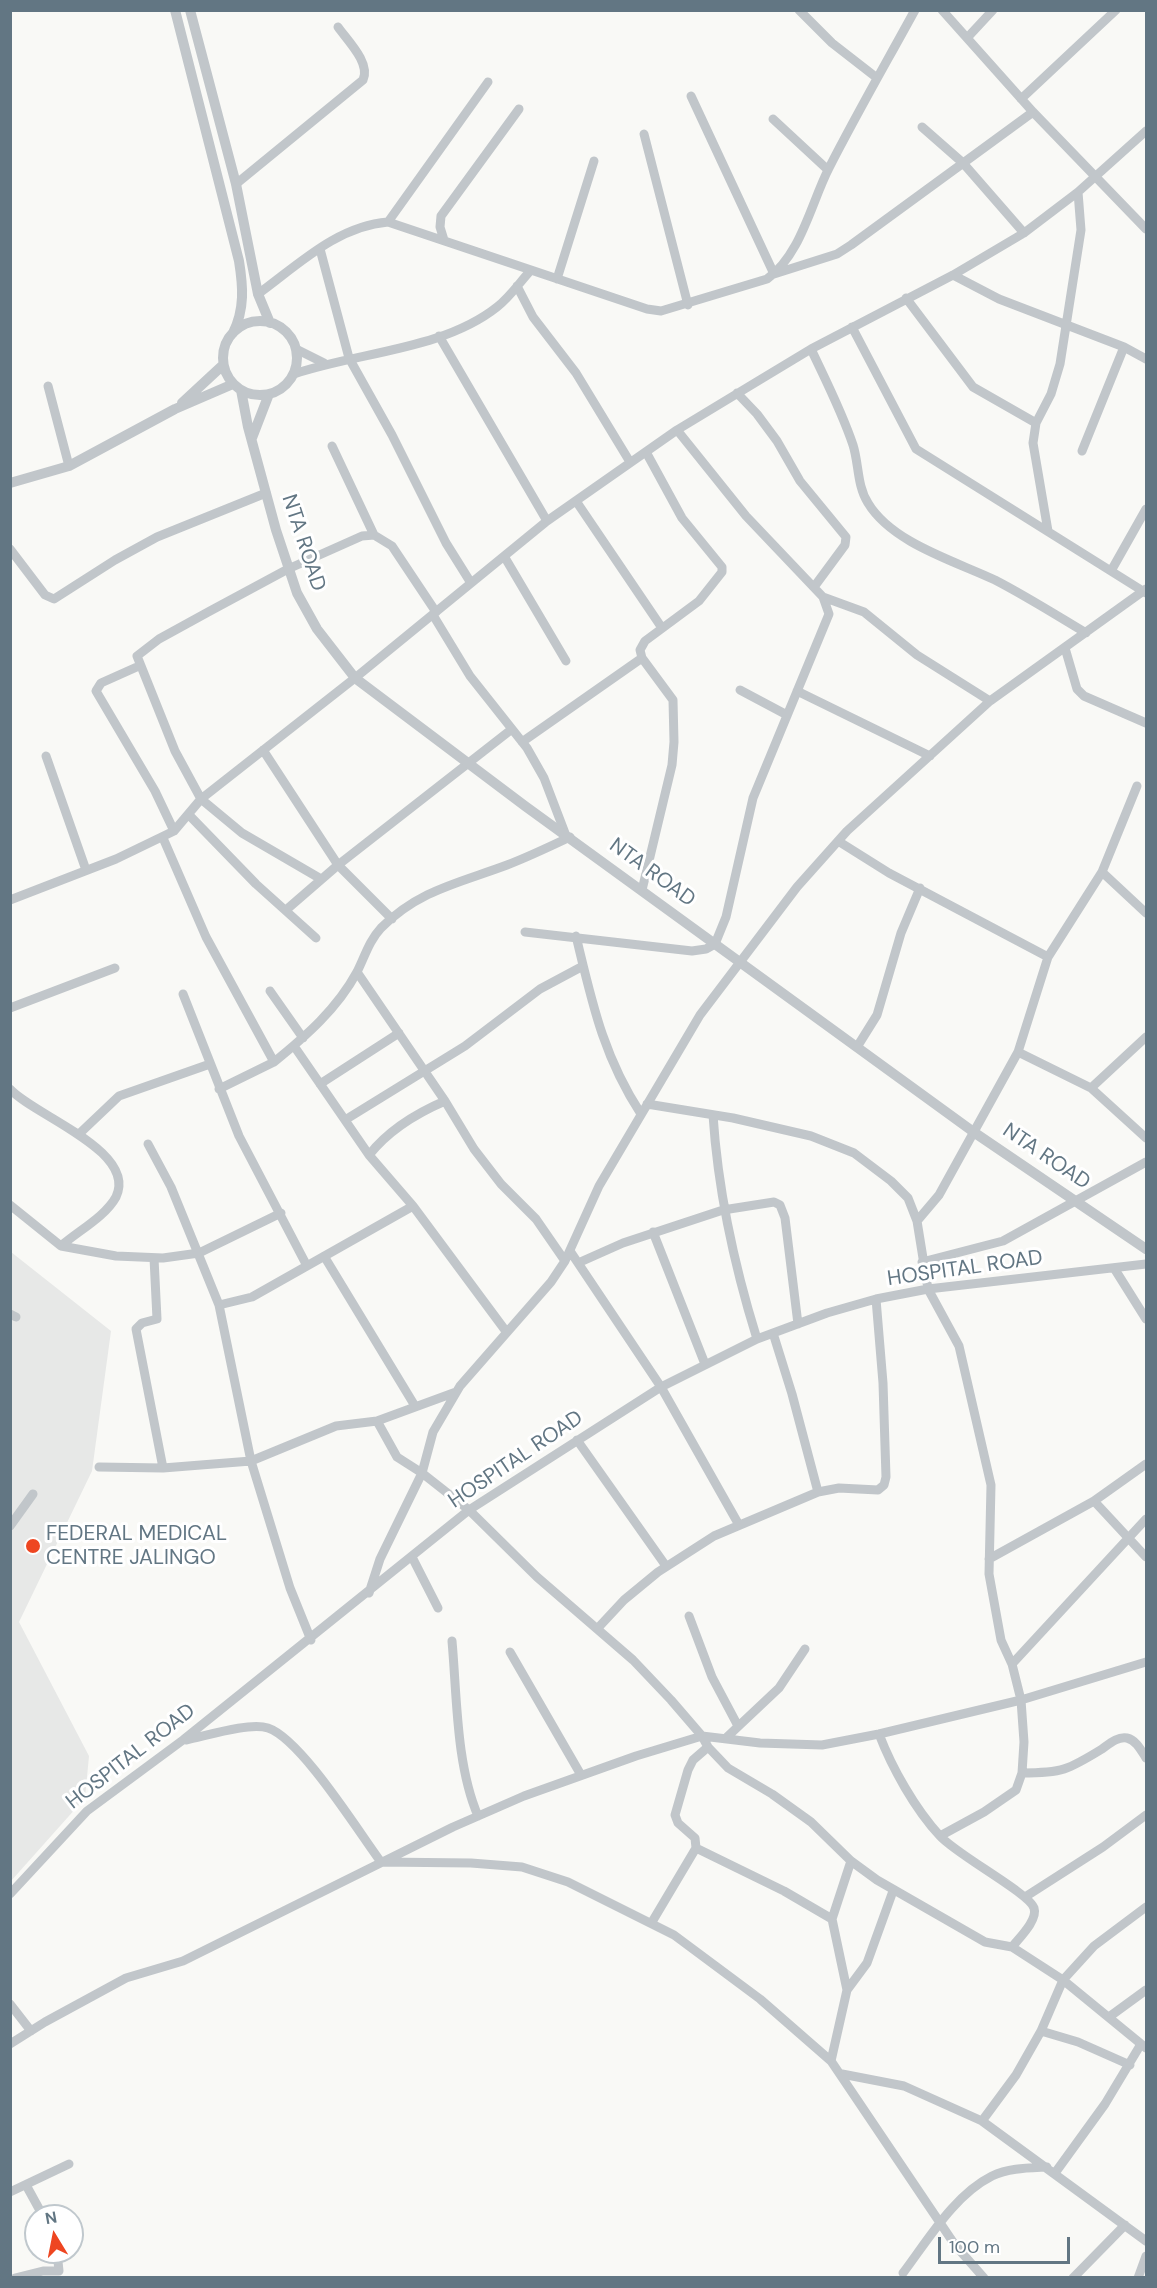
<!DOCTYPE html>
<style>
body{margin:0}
#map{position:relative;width:1157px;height:2288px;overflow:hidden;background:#f9f9f6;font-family:"DM Sans",sans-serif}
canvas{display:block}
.frame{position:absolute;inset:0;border:12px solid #627683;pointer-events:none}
.north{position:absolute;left:24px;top:2204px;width:60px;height:60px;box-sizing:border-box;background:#fff;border:2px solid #c0c8cd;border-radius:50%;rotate:350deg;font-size:16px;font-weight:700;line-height:24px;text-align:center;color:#627683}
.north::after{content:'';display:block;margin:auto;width:21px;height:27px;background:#ee4621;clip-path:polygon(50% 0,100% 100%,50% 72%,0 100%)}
.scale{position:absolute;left:938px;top:2237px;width:132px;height:27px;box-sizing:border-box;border:3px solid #627683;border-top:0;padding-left:8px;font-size:18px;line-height:21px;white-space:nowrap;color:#627683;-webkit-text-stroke:4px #fff;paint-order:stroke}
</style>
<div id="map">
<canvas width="1157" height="2288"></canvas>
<div class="frame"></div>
<div class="north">N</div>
<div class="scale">100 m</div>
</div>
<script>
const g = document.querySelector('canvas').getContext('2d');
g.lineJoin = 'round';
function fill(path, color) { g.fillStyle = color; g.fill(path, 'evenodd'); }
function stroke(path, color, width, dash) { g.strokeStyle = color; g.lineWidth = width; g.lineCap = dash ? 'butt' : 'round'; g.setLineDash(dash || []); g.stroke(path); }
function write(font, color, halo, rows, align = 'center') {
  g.font = font + ' "DM Sans",sans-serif'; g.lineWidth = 6; g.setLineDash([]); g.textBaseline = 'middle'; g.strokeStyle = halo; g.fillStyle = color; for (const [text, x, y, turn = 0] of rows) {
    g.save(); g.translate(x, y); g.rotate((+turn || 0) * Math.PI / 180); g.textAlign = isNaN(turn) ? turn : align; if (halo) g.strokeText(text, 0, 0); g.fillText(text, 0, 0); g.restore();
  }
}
fill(new Path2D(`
 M11,1252l100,79 -19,140 -73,151 70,134 -4,42 -74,83z`), '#e7e8e7');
stroke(new Path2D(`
 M799,10l33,33 45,35
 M942,10l91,102 113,117
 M967,38l26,-28
 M691,96l83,178 63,-20 14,-9 182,-133
 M1021,99l95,-89
 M773,119l55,51
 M922,127l41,36 61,70
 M644,134l44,171
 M236,184l127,-104c8,-17 -16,-40 -25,-53
 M388,222l100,-140
 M444,240l-4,-13 1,-11 78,-107
 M320,249l29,109 43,77 54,108 25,40
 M953,275l46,24 125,48 22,12
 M557,279l37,-118
 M517,286l16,31 43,56 54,89
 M258,294c40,-29 79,-68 130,-72l143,48
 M906,298l67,89 63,36
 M852,327l64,122 230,144
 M439,336l108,185
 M296,349l28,14
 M811,349c15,32 31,63 42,96 6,19 4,41 15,58 24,40 87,58 127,77 31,16 61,35 91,53
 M294,374c64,-22 149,-24 203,-67 13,-10 23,-25 34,-37l116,39 14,2 106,-32c34,-24 44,-76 62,-111 27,-53 57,-105 86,-158
 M48,386l21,80
 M737,393l20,21 20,27 23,40 46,56 -1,8 -31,42
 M332,446l42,89
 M1082,451l42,-104
 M576,501l86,127
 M1048,531l-15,-88 3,-20 15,-29 9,-30 21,-134 -3,-38
 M10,549l35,46 9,4 61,-39 42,-23 109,-44
 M504,556l62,105
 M1111,571l35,-62
 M1146,589l-156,112 -143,130 -50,56 -97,128 -101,171 -34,75 -14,21 -91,104 -27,46 -11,41 47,37 68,67 96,83 38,40 31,36 6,11 20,21 44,26 39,28 40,39 26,19 108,62 27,5 51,33 83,68
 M823,597l41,15 53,43 73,46
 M433,615l37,61 57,72 17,30 21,55
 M1065,648l12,41 7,7 62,27
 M139,666l-38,17 -5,8 59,100 19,40
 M740,690l47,25
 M797,691l133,65
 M522,742l120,-84
 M263,750l75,115 54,54
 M46,756l40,114
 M189,815l67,69 60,54
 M163,838l43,99 68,125c32,-26 63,-53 83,-90 8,-16 12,-31 24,-44 38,-38 78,-45 126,-63 21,-8 42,-18 63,-28
 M838,841l51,32 159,84
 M1102,872l44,41
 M321,879l-79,-46 -41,-34 -26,-48 -38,-95 22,-17 51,-28 78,-42 74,-33 12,-1 18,11 44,66
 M642,890l30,-125 2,-23 -1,-42 -31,-42 -2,-8 5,-9 54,-40 23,-29v-5l-40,-49 -36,-66
 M10,900l106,-41 58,-28 27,-32 154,-121 192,-157 130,-91 76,-46 58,-35 142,-74 71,-42 54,-41 68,-61
 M286,910l52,-45 174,-136
 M525,932l167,19 14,-2 9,-5 11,-27 27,-119 76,-184 -6,-17 -77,-81 -69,-86
 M576,936c16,66 27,120 65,178
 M357,972l88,129 29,48 27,35 35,35 29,42
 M270,991l33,47
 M183,994l56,142 68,130
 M10,1008l105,-40
 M294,1046l75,109 44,51 92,124
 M857,1047l20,-32 24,-82 19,-45
 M1018,1052l73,36 55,50
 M320,1084l79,-51
 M1091,1088l55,-51
 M10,1089c23,26 128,62 106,108 -11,20 -38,34 -55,49
 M219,1089l55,-27
 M647,1104l86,14 78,18 43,17 37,28 17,17 9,23 11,68 31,57 32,139 -2,89 12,66 11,24 9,36 3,42 -2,31 -6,17 -32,22 -44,24
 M713,1115c5,77 21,150 44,224
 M345,1120l120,-74 75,-57 43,-23
 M79,1134l40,-38 91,-32
 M148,1144l23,43 48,118 32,156 39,127 21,52
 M369,1155c19,-24 48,-42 76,-54
 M10,1205l51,41 55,10 47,2 36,-5 82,-40
 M917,1221l22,-26 79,-143 30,-95 54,-85 35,-86
 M653,1232l52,132
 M570,1251l91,136 78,138
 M324,1256l91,150
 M154,1258l3,61 -15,4 -6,6 27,139
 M922,1262l81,-21 143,-79
 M578,1263l45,-20 100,-33 51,-8 6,3 5,13 13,106
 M1114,1268l32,51
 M219,1305l33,-8 161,-91
 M10,1314l6,3
 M773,1333l19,61 26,98
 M577,1440l89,126
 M99,1467l64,1 88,-7 85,-35 41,-5 79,-29
 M1094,1501l52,56
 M10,1526l23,-32
 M412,1557l26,51
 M989,1559l105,-58 52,-37
 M369,1593l11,-34 42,-86 -25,-16 -20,-36
 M689,1616l23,61 26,49
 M597,1629l27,-29 34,-28 56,-36 104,-44 21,-4 39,2 6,-5 2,-8 -3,-94 -7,-84
 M452,1641c5,55 4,124 26,175
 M510,1652l71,123
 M1012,1664l134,-145
 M879,1734c13,34 36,75 61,102 17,19 89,57 94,72 4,12 -15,30 -22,39
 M727,1737l52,-49 26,-39
 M186,1740c20,-4 63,-18 82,-12 33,11 90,103 113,134l90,1 51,4 46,15 106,53 86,64 71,62 124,184 29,33
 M1022,1773c40,0 46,-3 80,-24 7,-5 16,-13 25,-11 9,2 14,12 19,20
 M696,1848l88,43 48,28
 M10,1894l77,-83 96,-71 286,-230 192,-123 96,-48 70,-26 49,-14 52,-10 218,-25
 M1025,1897l78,-50 43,-32
 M652,1922l44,-74 -1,-10 -17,-15 -3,-8 13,-45 5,-10 15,-13
 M847,1990l-15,-71 19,-58
 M10,2004l21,27
 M1109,2017l37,-27
 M1041,2031l37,11 52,23
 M10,2044l35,-22 81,-44 57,-17 270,-134 71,-31 112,-40 66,-20 58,7 62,2 57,-11 142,-34 125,-38
 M831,2061l16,-71 20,-27 26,-72
 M842,2074l62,12 78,35 164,120
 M982,2121l34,-46 25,-44 22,-51 31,-34 52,-39
 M1055,2173l50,-69 36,-60
 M26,2185l17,31
 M10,2192l59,-28
 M903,2273c25,-33 51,-78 89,-97 17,-8 36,-8 55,-9
 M15,2278l28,-7h16l-2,-19
 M1073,2278l52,-53
 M1138,2278l8,-22`), '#c1c6ca', 9);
stroke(new Path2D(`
 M175,10l64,251c4,25 6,48 -6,72
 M190,10l46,174 22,110 12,29
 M223 358a37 37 0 1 1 74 0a37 37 0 1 1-74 0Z
 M241,390l7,37 28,103 21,63 20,36 38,49 170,128 450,327 171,116
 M182,403l41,-38
 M252,438l17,-44
 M10,483l59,-17 106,-57 58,-25`), '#c1c6ca', 10);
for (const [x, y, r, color] of [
 [33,1546,8,"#ee4621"]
]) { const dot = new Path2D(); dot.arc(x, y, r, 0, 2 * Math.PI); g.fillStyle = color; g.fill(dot); stroke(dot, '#fff', 2); }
write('21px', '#627683', '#fff', [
 ["NTA ROAD",303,543,72],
 ["NTA ROAD",652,873,36],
 ["NTA ROAD",1046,1157,34],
 ["HOSPITAL ROAD",965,1269,-8],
 ["HOSPITAL ROAD",516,1460,-34],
 ["HOSPITAL ROAD",131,1757,-38]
]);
write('21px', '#627683', '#fff', [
 ["FEDERAL MEDICAL",46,1534],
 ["CENTRE JALINGO",46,1558]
], 'left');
</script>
